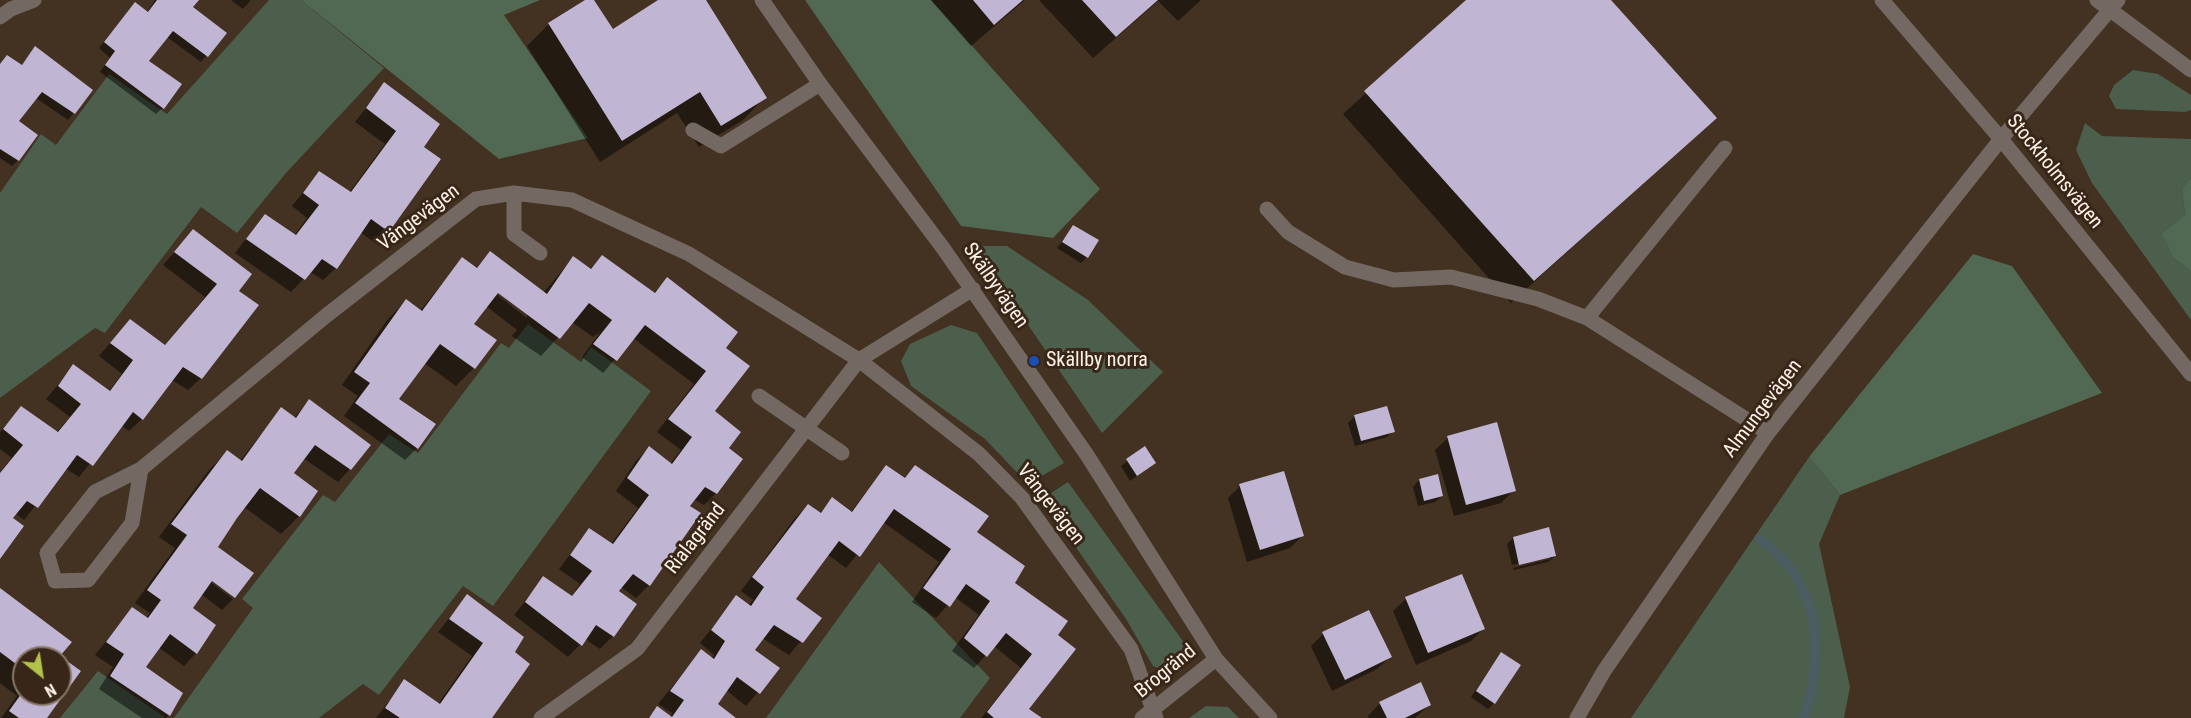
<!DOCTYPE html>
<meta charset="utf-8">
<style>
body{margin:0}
#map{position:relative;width:2191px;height:718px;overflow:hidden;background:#433121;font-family:"Roboto Condensed",sans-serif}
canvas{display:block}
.north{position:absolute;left:12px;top:646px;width:60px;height:60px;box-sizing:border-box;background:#382718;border:2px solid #87786b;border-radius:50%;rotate:150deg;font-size:16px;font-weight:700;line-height:24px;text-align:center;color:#fef2e8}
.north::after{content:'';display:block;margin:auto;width:21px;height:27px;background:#b3c24b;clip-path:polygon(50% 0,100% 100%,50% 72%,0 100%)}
</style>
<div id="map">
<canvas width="2191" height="718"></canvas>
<div class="north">N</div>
</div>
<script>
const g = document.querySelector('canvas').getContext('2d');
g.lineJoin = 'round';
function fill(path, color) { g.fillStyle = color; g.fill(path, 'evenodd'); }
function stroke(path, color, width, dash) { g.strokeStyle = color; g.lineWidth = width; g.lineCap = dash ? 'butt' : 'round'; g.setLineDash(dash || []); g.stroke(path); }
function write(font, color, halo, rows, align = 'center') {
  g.font = font + ' "Roboto Condensed",sans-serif'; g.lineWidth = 6; g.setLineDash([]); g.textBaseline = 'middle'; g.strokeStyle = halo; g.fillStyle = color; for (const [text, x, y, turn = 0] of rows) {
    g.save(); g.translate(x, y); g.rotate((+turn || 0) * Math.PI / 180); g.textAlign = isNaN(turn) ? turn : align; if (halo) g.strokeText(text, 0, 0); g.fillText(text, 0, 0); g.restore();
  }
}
fill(new Path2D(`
 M269,0h32l83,68 -98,105 -49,60 -36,-26 -96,126 -10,-5 -95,70v-205l41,-59 15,11 53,-71 58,40z
 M2133,70l25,4 33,21v15l-6,2 -69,-3 -7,-13 5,-11z
 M2085,123l17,13 89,3v39l-9,10 3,27 -11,43 17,14v48l-99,-137 -16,-33z
 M974,246h33l81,54 75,72 -61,61z
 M528,324l53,38 10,-15 60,44 -158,215 -30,-20 -84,109 -16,-11 -44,34h-145l79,-110 -11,-9 81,-104 12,7 54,-68 29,19 83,-110 8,5z
 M951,325l26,8 87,130 -36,21 -43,-45 -74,-53 -10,-25 9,-17z
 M1809,457l31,38 -21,49 31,143 -6,31h-213z
 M1068,482l117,162 -5,18 -13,10 -14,-6 -27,-47 -84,-120z
 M879,562l111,116 -30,40h-194z
 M98,671l68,47h-106z
 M1206,706l22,1 11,11h-50z`), '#4c5e4c');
fill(new Path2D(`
 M301,0h239l-36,15 84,123 -89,21z
 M805,0h126l169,189 -47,49 -92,-12z
 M2191,178v94l-17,-14 -12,-24 23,-19 -3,-27z
 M1973,254l39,12 90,127 -262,102 -31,-38z`), '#516852');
fill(new Path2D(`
 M155,0h42l-6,8 34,25 -24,29 -34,-25 -20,24 15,47 -6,6 -56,-42 10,-14 -11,-10 30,-38 6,-6 12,9z
 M231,0h20l-8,9z
 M588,0h5l19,31 49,-31h43l61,97 -22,23 -44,27 -22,-34 -77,49 -73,-116 22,-22z
 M931,0h94l-54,46z
 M1039,0h162l-23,21 -20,-20 -65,57z
 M1468,0h141l106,118 -204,185 -168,-189z
 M30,54l61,36 -23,30 -32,-22 -19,24 1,38 -6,6 -12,-8v-94l21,2z
 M385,84l37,64 -34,83 -13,12 -15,-11 -24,36 -13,12 -13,-8 -19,20 -56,-39 30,-38 29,21 13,-18 -15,-12 27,-33 30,20 36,-49 -30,-22z
 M1073,227l14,30 -6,6 -24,-15z
 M193,231l44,60 -36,87 -13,12 -16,-10 -30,39 -13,12 -8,-6 -42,52 -14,-9 -41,52 -9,-7 -4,5 -11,39v-85l12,-14 -12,-9v-17l21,-24 35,25 14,-16 -24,-18 28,-33 34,26 14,-18 -23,-18 19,-22 46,12 41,-49 -42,-32z
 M490,253l53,40 30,-35 16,12 13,-13 51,37 14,-15 57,70 -12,63 14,36 -10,45 -12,12 -11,-6 -5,7 11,8 -50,71 -13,13 -15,-11 -4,4 -4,45 -13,13 -15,-10 -17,18 -54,-42 30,-37 27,19 9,-13 -21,-15 30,-39 22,14 27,-36 -22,-17 20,-30 13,-13 21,16 11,-14 -24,-18 37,-48 -61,-46 -30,35 -21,-16 19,-26 -8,6 -21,-15 -31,34 -29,-20 5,-6 -31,-24 -13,18 22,16 -21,28 -18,18 -32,-23 -27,36 20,49 -12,12 -61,-44 14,-20 -16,-11 46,-66 18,-18 14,10 42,-52 13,10zM493,287l34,27v4l-36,-28z
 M309,401l41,68 -12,13 -35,-24 -11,15 7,43 -18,18 -37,-27 -28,41 -11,30 28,21 -11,11 -21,-16 -10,15 5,44 -12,13 -26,-19 -14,20 25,48 -3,3h-24l-43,-29 14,-22 -18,-12 37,-46 14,9 4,-5 -15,-10 40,-55 -16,-11 50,-67 18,-18 13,9 41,-52 13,9z
 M1386,408l7,23 -6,6 -32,9 -7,-23 6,-6z
 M1448,438l66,52 -13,13 -47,13 -19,-66z
 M1144,448l10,15 -24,18 -9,-15z
 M886,467l18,12 12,-12 59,65 81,104 -29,73 12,9h-58l40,-50 -27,-22 -20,22 -22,-17 27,-36 -24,-18 -19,21 -24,-16 27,-40 -56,-40 -37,46 -19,-14 -33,45 26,19 -31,37 -27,-17 -9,12 25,18 -32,38 -20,-16 -10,14 18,14h-86l10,-10 12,9 2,-4 -14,-9 43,-53 10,8 3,-4 -14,-12 37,-46 11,9 5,-6 -12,-9 54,-73 13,-12 11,8 14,-15 17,14z
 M1419,480l23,16 -7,6 -17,4 -5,-19z
 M1240,486l62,50 -12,12 -43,14 -19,-64z
 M1513,538l42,18 -7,6 -34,8 -1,-2 37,-9v-3l-38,9 -5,-21z
 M0,590l58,66 21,16 -34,46h-44l16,-22 -17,-13zM24,658h36v36h-36z
 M467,596l46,57 -23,65h-114l29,-37 33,23 34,-48 -34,-24z
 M1406,599l77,30 -12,12 -55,24 -23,-54z
 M1323,634l67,23 -13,12 -45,22 -21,-45z
 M1501,654l-7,49 -6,6 -17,-12z
 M1380,703l49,2 -14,13h-46l-1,-2z`), '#0007');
stroke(new Path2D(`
 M1759,538c10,9 22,18 30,29 35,45 31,100 15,151`), '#4c5c63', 9);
fill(new Path2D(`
 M157,0h42l-6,7 34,26 -19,24 -35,-26 -24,30 33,23 -18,25 -59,-44 10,-14 -11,-9 31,-40 13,10z
 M585,0h9l19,29 45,-29h48l61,98 -46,28 -21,-34 -78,49 -74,-118z
 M973,0h50l-29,25z
 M1082,0h76l-42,37z
 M1466,0h145l106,118 -183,163 -170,-190z
 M35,46l58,44 -18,24 -33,-22 -23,29 19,14 -19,26 -19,-12v-85l7,-9 15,10z
 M384,82l56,42 -16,23 17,12 -52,73 -18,-13 -34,50 -15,-10 -17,21 -59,-41 19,-25 31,21 23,-30 -16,-12 16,-22 32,21 45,-61 -30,-23z
 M1073,225l26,15 -11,18 -26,-16z
 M193,229l59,45 -13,17 20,14 -57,74 -19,-12 -40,53 -10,-8 -40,54 -16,-11 -39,53 -11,-7 -14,17 11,8 -24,33v-86l23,-28 -20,-16 18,-23 37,26 23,-28 -23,-18 15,-22 37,27 23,-31 -23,-17 20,-24 35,26 52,-61 -43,-32z
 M490,251l57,43 26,-38 18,13 11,-14 53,38 12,-16 71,55 -12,16 24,18 -35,45 26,21 -12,16 14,11 -26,35 -12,-7 -15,19 11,7 -51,73 -17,-12 -14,17 18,13 -23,33 -18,-12 -14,21 -57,-44 18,-26 29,20 20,-25 -22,-16 19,-27 24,16 36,-49 -22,-17 22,-32 23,18 20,-27 -24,-18 38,-48 -61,-46 -28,36 -24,-17 19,-24 -23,-17 -29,36 -62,-46 -24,31 23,16 -22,29 -35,-25 -41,55 37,25 -18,25 -63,-46 15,-20 -16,-11 52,-73 16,12 40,-54 15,11z
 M309,399l62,46 -20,25 -36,-25 -21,28 24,18 -18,26 -40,-29 -23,30 -19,29 36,26 -19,25 -23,-17 -19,27 23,17 -19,29 -27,-20 -24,33 37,26 -13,23 -60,-40 14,-22 -18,-12 26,-35 16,11 13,-18 -14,-10 40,-55 -16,-11 56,-74 15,11 39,-54 15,11z
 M1387,406l8,26 -34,9 -7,-26z
 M1497,422l19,69 -50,14 -19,-69z
 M1145,446l11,17 -19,13 -11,-17z
 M886,465l19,13 10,-13 74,51 -12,16 48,34 -10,17 53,38 -10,14 18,14 -47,60 13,9h-48l-7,-6 45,-58 -26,-21 -19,24 -23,-19 26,-37 -24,-17 -16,23 -27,-19 28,-39 -57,-40 -34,48 -21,-16 -43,58 26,19 -19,25 -29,-18 -19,25 25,18 -20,26 -23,-17 -19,27 18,14h-87l8,-12 15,11 12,-17 -14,-9 31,-42 13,10 11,-18 -14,-11 25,-35 15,11 13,-19 -12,-10 56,-73 13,9 11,-16 20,15z
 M1284,471l20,65 -44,14 -21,-66z
 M1438,474l5,22 -19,5 -5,-22z
 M1549,527l7,29 -37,9 -6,-28z
 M1462,574l23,55 -57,24 -23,-56z
 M0,588l72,54 -12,14 21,15 -34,47h-28l-10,-7 15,-21v4h36v-36h-36v12l-24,-18z
 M467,594l57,43 -9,15 15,12 -38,54h-92l-15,-10 19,-29 36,25 43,-61 -34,-24z
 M1369,610l23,47 -47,23 -23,-48z
 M1501,652l20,13 -26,39 -19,-13z
 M1421,682l10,23 -26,13h-18l-8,-16z`), '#c0b5d3');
stroke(new Path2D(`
 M762,0l58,84 123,164 144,207 129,204 54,59
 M1882,0l119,139 190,235
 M2097,0l94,70
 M0,17l11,-8 23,-9
 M693,130l28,16 99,-62
 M514,193v41l26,19
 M1267,209l21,23 57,35 49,13 57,-3 87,22 49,19 181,115
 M1587,318l138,-170
 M759,396l83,57
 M141,469l-9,54 -44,57 -33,1 -8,-28 48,-61 46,-23 186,-154 149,-116 38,-6 58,7 117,54 170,106 120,94 43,44 109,151 25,69
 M541,718l96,-69 222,-289 114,-71
 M1142,718l74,-59
 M1577,718l27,-47 164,-238 233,-294 117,-139`), '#736962', 15);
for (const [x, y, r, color] of [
 [1034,361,6,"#1a4fb4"]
]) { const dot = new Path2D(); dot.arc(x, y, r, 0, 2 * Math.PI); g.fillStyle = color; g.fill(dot); stroke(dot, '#382718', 2); }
write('20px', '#fef2e8', '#382718', [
 ["Stockholmsvägen",2054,172,51],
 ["Vängevägen",419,218,-37],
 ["Skälbyvägen",995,286,55],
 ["Almungevägen",1763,409,-53],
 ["Vängevägen",1050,505,52],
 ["Rialagränd",696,539,-52],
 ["Brogränd",1166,672,-39]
]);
write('20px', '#fef2e8', '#382718', [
 ["Skällby norra",1046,361]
], 'left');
</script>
